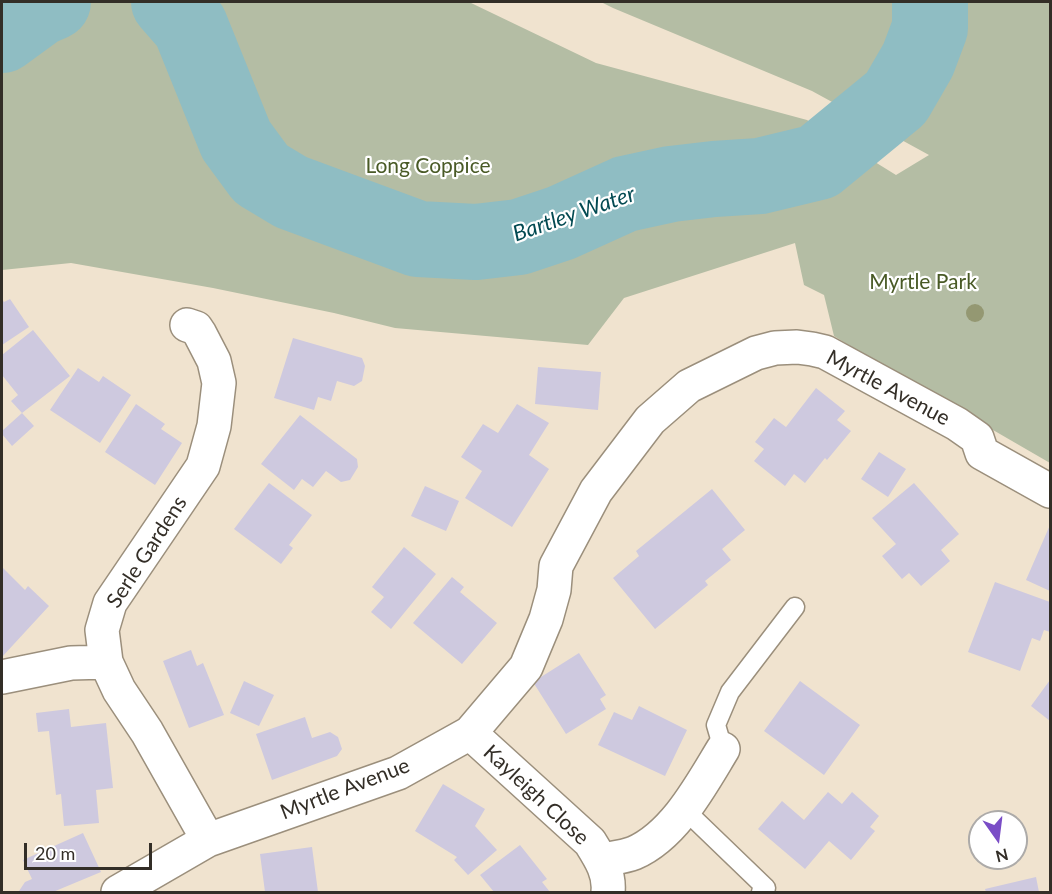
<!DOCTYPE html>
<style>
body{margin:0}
#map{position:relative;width:1052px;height:894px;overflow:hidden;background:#f0e3cf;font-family:Lato,sans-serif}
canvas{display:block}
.frame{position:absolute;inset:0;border:3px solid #332e27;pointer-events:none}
.north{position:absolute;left:968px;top:810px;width:60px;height:60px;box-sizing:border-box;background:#fff;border:2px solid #adaba9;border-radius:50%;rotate:166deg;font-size:16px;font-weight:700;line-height:24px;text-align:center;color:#332e27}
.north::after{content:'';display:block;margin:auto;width:21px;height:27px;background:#7a4dc6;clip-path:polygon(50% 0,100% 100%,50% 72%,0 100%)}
.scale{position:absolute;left:24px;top:843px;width:128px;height:27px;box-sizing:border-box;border:3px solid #332e27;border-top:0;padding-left:8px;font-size:18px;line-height:21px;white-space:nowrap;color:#332e27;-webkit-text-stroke:4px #fff;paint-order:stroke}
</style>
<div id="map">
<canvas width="1052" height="894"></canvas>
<div class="frame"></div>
<div class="north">N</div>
<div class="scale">20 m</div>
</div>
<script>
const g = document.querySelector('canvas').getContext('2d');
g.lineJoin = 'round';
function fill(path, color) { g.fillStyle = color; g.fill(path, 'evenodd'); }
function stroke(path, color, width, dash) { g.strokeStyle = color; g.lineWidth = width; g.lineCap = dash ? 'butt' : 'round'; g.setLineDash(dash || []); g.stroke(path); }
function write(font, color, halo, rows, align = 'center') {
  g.font = font + ' Lato,sans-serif'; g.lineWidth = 4.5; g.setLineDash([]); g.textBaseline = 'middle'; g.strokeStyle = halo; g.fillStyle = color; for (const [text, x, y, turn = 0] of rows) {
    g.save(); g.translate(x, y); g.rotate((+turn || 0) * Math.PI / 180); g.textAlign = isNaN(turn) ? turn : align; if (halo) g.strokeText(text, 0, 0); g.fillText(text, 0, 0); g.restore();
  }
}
fill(new Path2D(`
 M2,2h467l127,61 211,57 89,55 33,-20 -117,-64 -199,-83 -12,-6h449v461l-164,-95 -52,-32 -10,-41 -20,-10 -9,-42 -171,55 -36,47 -193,-17 -61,-15 -121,-25 -142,-25 -69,7z`), '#b4bda4');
stroke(new Path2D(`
 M169,2l21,24 46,114 25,34 30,18 127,47 58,3 43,-5 42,-14 64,-29 46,-10 43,-5 46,-3 58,-14 78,-64 22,-38 12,-32v-26
 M2,35l37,-27 14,-6`), '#8fbdc3', 76);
fill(new Path2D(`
 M2,299l2,3 6,-3 19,28 -27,18z
 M33,330l37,46 -48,37 -11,-12 7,-6 -16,-20v-20z
 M293,338l69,20 3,8 -3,15 -8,5 -17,-5 -6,20 -13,-4 -4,13 -40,-12z
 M538,367l63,5 -3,38 -63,-6z
 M78,368l21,14 4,-6 28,19 -31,48 -50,-33z
 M816,388l29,23 -8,9 14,11 -24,29 -2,-2 -20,25 -11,-9 -9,12 -31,-25 10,-12 -9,-7 19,-24 12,9z
 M136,404l29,20 -4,5 21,14 -27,42 -50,-33z
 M517,404l32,19 -20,32 20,14 -37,58 -47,-29 17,-27 -21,-14 22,-33 15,9z
 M22,413l12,13 -22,20 -10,-12v-3z
 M300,415l57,44 1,8 -8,13 -9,2 -15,-11 -13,16 -11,-8 -8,11 -33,-26z
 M879,452l27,17 -18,28 -27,-18z
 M269,483l43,32 -23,30 4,3 -12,16 -47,-35z
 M914,483l45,51 -18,16 9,11 -29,25 -12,-13 -7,6 -20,-23 14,-12 -24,-26z
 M425,486l34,15 -13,30 -35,-15z
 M712,489l33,41 -23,19 9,11 -26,21 3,4 -53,44 -42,-51 26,-22 -3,-5z
 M1050,525v66l-24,-11z
 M404,547l32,27 -45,55 -20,-17 13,-15 -12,-10z
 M2,567l23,23 3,-4 21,20 -47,51z
 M452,577l12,10 -4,5 37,31 -35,41 -49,-41z
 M995,582l55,20v30l-6,-2 -4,11 -8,-3 -12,33 -52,-19z
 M191,650l6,16 6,-3 21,52 -35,13 -26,-67z
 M579,653l27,42 -6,4 6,10 -40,25 -33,-52z
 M1050,680v41l-19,-15z
 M244,681l30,14 -15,31 -29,-13z
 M800,681l60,44 -36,50 -60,-44z
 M639,706l48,24 -22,46 -67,-31 16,-33 18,8z
 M69,709l2,18 35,-4 7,65 -17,2 3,33 -35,3 -3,-32 -5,1 -7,-64 -11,1 -2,-19z
 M305,717l7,21 18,-6 8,5 4,12 -5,7 -65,24 -16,-46z
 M443,784l42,25 -10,17 22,24 -29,25 -14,-15 3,-3 -42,-26z
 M828,792l14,12 10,-12 27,24 -9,11 5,4 -24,29 -22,-19 -24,28 -47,-40 24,-28 22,19z
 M83,833l18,39 -48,20h-33l-1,-1 6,-9 7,-3 -9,-19z
 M520,845l27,34 -5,3 8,10h-56l-14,-17z
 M312,847l6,45h-53l-5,-38z
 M1036,877l3,15h-53l-1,-3z`), '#cec9df');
const lane = new Path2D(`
 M723,749l-7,-24 14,-33 65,-85
 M685,810l81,78 -5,4`);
const street = new Path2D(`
 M187,325l9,3 4,6 14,27 5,22 -5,43 -11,40 -93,137 -8,27 4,32 13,28 28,42 61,108
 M2,677l69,-14 35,-1
 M470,733l120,109c10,16 20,31 18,50
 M602,860c10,-2 22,-3 32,-7 41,-18 67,-68 89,-104
 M118,892l90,-52 190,-67 72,-40 56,-66 20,-48 8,-29 2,-24 40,-75 54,-71 39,-34 67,-33 19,-5 22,-1 15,2 13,3 132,72 20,14 5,15 68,38`);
stroke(lane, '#9b8f7c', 21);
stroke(street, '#9b8f7c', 36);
stroke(lane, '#fff', 18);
stroke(street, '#fff', 33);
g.fillStyle = '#949872';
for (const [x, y] of [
 [975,313]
]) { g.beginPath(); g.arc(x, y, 9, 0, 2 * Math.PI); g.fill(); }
write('21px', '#495a26', '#fff', [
 ["Long Coppice",428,166],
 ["Myrtle Park",923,282]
]);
write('21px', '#332e27', '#fff', [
 ["Myrtle Avenue",888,388,28],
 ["Serle Gardens",147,552,-57],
 ["Myrtle Avenue",345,789,-21],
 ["Kayleigh Close",536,795,43]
]);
write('italic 22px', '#034a52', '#fff', [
 ["Bartley Water",574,214,-19]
]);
</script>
